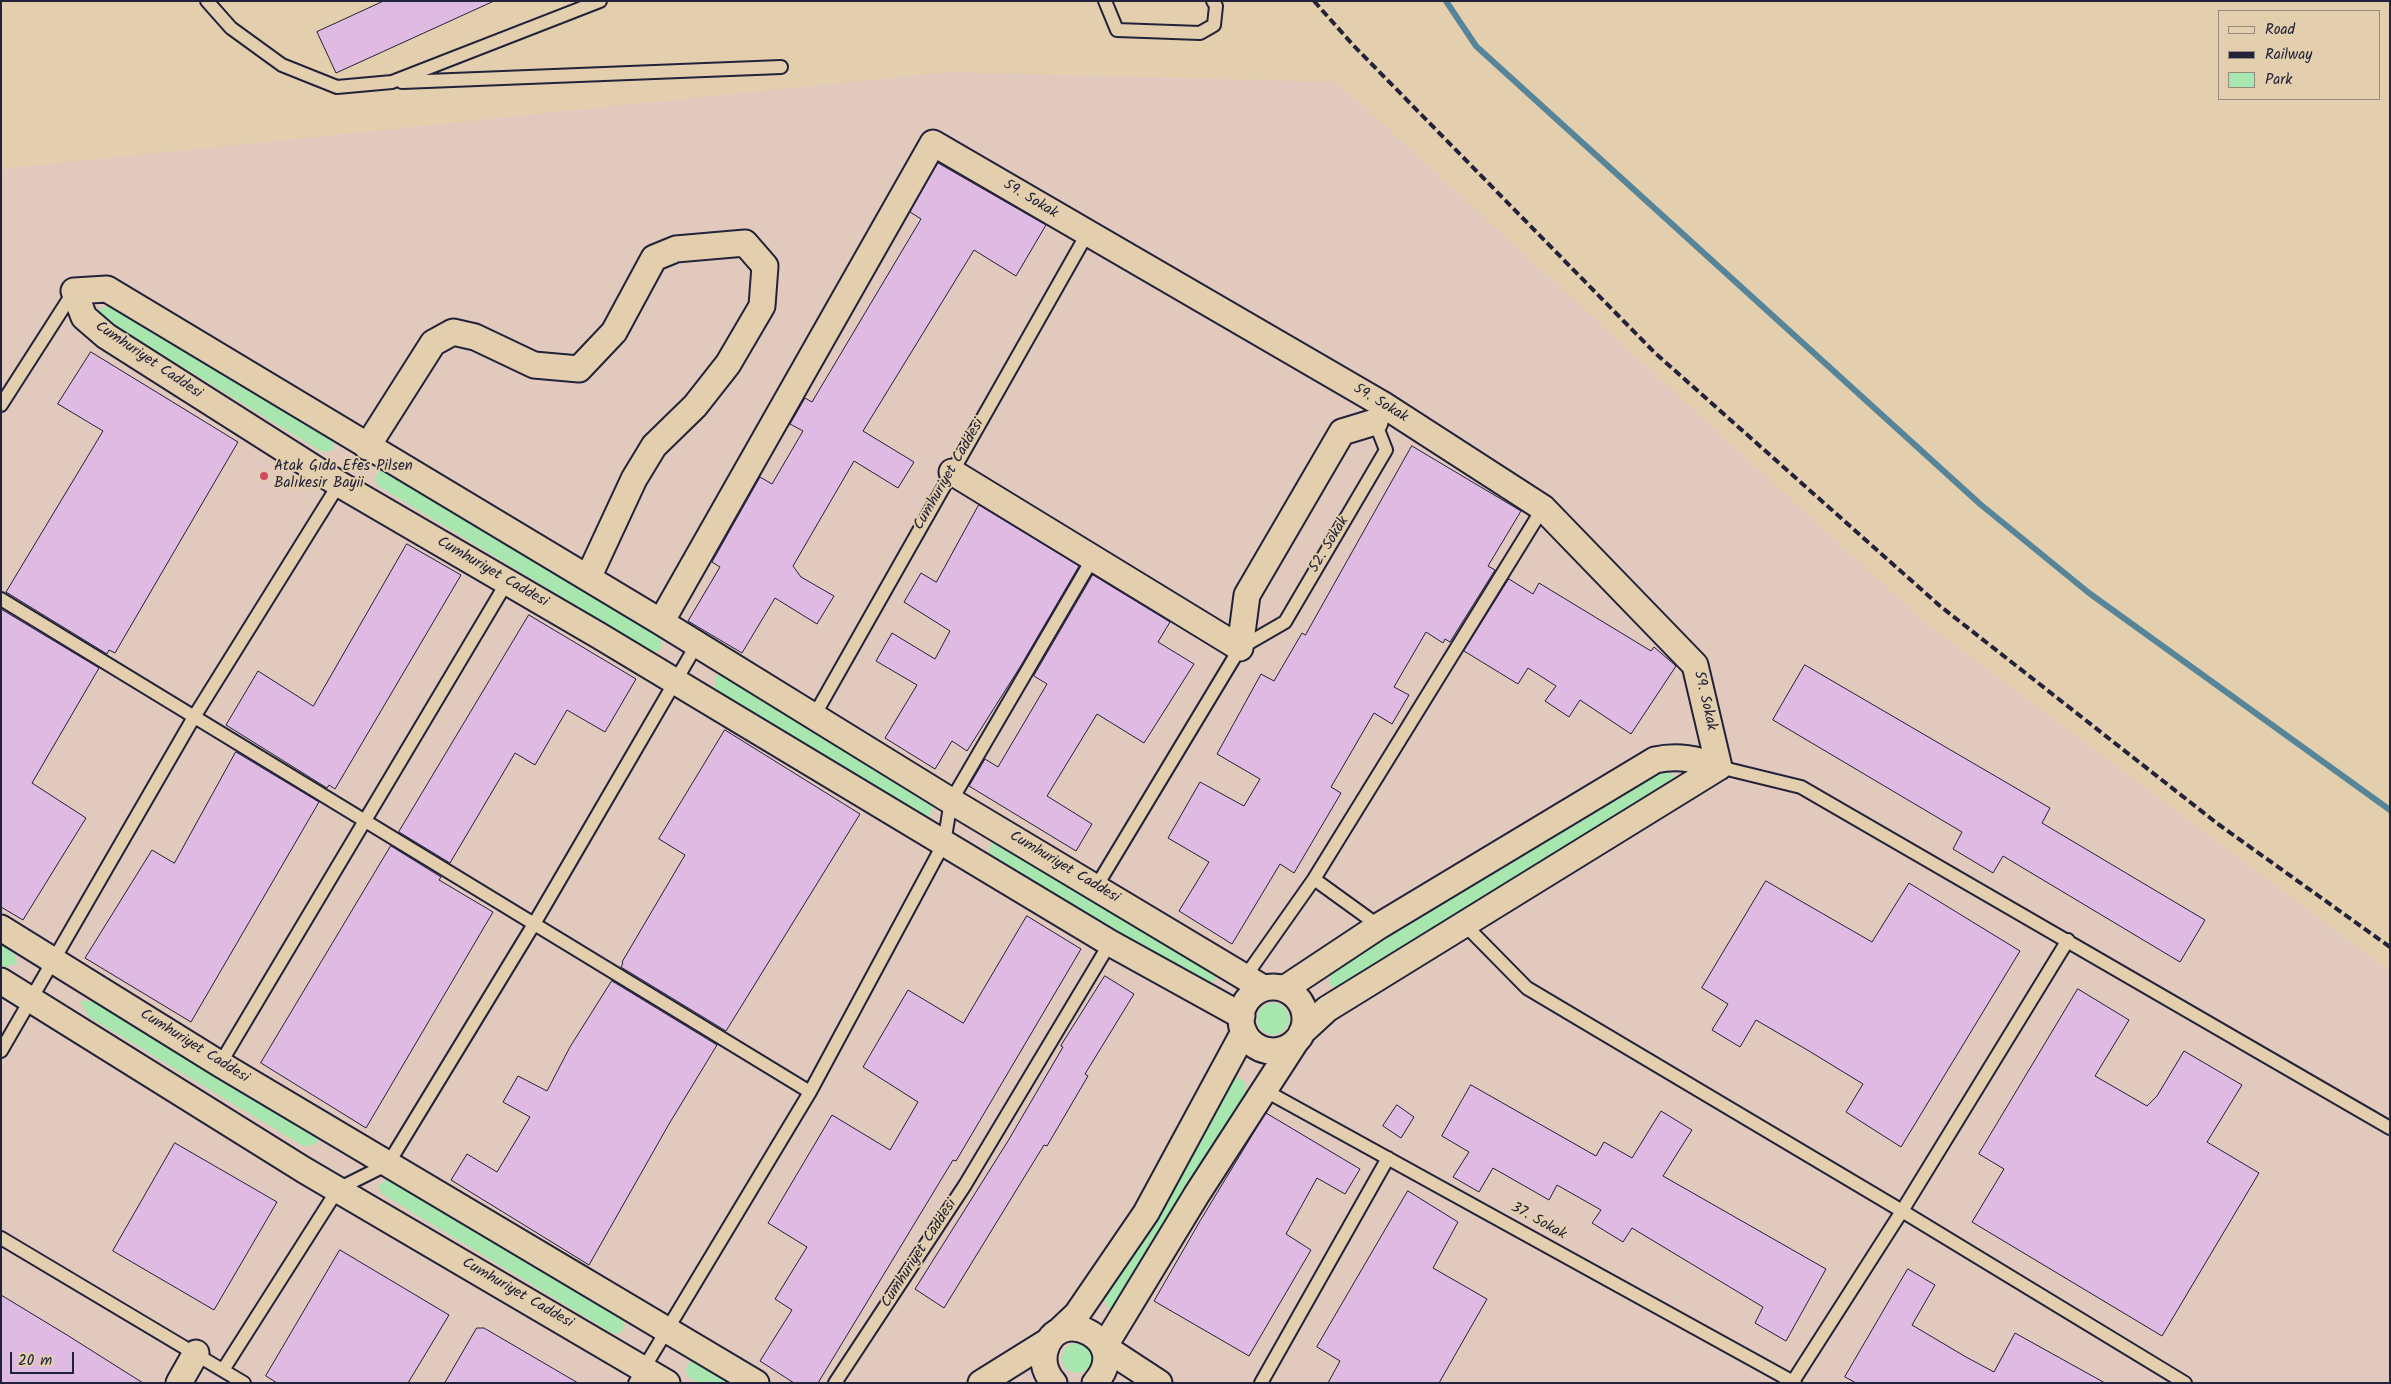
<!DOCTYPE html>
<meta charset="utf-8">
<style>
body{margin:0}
#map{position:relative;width:2391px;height:1384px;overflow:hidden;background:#e3cfad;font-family:Kalam,sans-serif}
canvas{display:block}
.frame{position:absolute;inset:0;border:2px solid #22223b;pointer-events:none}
.legend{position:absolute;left:2218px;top:10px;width:162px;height:90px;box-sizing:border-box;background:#e3cfad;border:1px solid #968a7f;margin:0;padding:6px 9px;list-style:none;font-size:15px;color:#22223b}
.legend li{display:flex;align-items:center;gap:10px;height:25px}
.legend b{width:25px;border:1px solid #968a7f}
.scale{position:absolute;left:10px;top:1352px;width:64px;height:22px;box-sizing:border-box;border:2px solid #22223b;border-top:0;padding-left:6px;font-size:15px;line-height:18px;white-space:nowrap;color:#22223b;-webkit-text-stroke:4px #e3cfad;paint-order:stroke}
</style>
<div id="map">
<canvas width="2391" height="1384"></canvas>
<div class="frame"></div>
<ul class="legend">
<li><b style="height:6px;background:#e3cfad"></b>Road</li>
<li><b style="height:6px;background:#22223b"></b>Railway</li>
<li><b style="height:14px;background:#a7e6af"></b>Park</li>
</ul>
<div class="scale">20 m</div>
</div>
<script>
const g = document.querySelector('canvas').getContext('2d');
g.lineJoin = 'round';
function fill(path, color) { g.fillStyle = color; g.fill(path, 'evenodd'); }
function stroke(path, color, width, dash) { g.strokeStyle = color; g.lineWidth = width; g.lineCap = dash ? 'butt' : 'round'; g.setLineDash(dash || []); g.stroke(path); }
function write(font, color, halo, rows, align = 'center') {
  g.font = font + ' Kalam,sans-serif'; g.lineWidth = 4; g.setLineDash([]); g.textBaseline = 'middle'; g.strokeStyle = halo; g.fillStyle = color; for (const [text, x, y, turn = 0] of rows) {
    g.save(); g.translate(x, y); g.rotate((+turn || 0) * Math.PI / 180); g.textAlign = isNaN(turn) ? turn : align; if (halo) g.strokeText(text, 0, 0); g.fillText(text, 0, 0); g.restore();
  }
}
fill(new Path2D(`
 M947,72l390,10 592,544 461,346v411h-2389v-1214z`), '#e2c9bd');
fill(new Path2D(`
 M110,305l223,134v11l-11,2 -218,-133 -5,-10z
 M383,469l277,168 2,9 -3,5 -6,1 -275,-166 -3,-7 2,-5z
 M722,673l211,128v8l-5,8 -6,-1 -208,-127 2,-13z
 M1666,768l11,12 -340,208 -7,-3 -1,-5 4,-11 275,-170z
 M996,839l218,131 1,8 -2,4 -10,2 -210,-127 -4,-4v-7z
 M1,944l13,8 3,12 -13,3 -3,-2z
 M80,1001h13l223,130 2,12 -13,4 -216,-130z
 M1257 1019a16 16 0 1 1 32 0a16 16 0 1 1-32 0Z
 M1237,1077l8,5 1,10 -129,213 -4,3h-5l-6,-12 129,-216z
 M390,1177l232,140 3,9 -5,7h-8l-230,-139 -4,-8z
 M1062 1358a15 15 0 1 1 30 0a15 15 0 1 1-30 0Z
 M696,1360l37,23h-35l-11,-7 -1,-8 4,-6z`), '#a7e6af');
stroke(new Path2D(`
 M1446,1l30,45 504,458 109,89 301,217`), '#568499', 6);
const building = new Path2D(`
 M384,1h110l-158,72 -19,-41z
 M938,163l108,62 -30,51 -42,-26 -111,181 51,31 -16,26 -44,-27 -61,105 8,11 33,19 -17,28 -42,-26 -33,55 -54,-32 32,-54 -8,-5 48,-85 12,7 31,-53 -13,-7 15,-26 7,4 109,-183 -11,-7z
 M91,352l147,90 -123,211 -6,-3 -2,4 -101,-62 97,-161 -45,-27z
 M1412,446l109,65 -33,55 7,4 -45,72 -5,-3 -2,4 -17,-11 -32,55 15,8 -17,29 -18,-11 -43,74 10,6 -47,80 -14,-9 -48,80 -53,-33 30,-49 -41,-24 32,-56 44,24 16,-27 -43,-25 44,-80 13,7 28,-48 3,2z
 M979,505l100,61 -59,101 -53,84 -15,-10 -17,28 -50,-31 32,-53 -41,-24 16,-28 43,26 15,-28 -46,-29 17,-29 15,9z
 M407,544l54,31 -126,214 -6,-4 -2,3 -101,-63 32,-54 55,35z
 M1093,575l77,47 -12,20 36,22 -50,79 -47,-29 -50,82 45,28 -16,27 -107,-65 16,-27 13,8 49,-83 -13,-8z
 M1509,579l24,15 6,-11 112,68 3,-4 22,19 -45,68 -51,-34 -11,17 -24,-16 11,-15 -28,-18 -10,16 -54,-33z
 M1,609l98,59 -67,115 54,35 -63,102 -22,-13z
 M529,615l107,64 -31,53 -38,-22 -32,55 -20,-12 -65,110 -51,-31z
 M1805,665l245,143 -8,15 163,97 -25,42 -177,-106 -10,17 -40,-24 9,-17 -189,-112z
 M725,730l135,84 -134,217 -105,-64 2,-4 -1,-1 63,-107 -26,-16z
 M236,752l83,50 -128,220 -106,-64 67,-108 22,13z
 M391,846l50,31 -2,3 54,32 -127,216 -105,-65z
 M1766,881l106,61 37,-59 111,68 -119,196 -55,-35 17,-28 -54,-33 -53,-31 -16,27 -28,-17 16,-26 -26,-16z
 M1027,916l54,33 -125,212 -3,-1 -135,223h-24l-34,-22 32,-51 -17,-11 32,-52 -39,-24 64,-108 58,35 28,-48 -55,-35 45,-77 55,33z
 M1105,976l29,18 -49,80 3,2 -41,70 -3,-1 -100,163 -29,-19 93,-148 55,-94 -2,-1z
 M612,981l105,64 -48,79 -80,141 -138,-85 16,-26 30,18 33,-55 -27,-15 15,-26 29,15 23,-44z
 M2078,989l51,31 -34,56 52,30 10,-10 27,-45 58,34 -35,57 52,31 -97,163 -190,-114 32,-53 -25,-15z
 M1471,1085l125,71 8,-14 28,16 29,-47 31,19 -29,46 163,93 -40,72 -31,-18 8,-16 -131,-79 -9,14 -31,-19 9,-13 -44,-25 -8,15 -56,-32 -14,24 -26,-15 16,-25 -27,-16z
 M1397,1105l17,12 -13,21 -18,-12z
 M1266,1113l94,56 -15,25 -28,-16 -31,56 25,16 -62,106 -95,-55 46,-80z
 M175,1143l102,59 -63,108 -101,-59z
 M1408,1191l50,31 -25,46 54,31 -48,84h-111l12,-22 -23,-14z
 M340,1250l109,65 -41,68h-131l-11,-7z
 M1908,1269l27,16 -23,40 54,32 28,15 21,-39 90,50h-249l-11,-6z
 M1,1295l66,40 76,48h-142z
 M477,1328h7l94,55h-133z`);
fill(building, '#dfbae3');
stroke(building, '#22223b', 1);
const service = new Path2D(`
 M207,1l24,27 51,37 55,22 55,-5 208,-81
 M1105,1l12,29 83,3 14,-8 2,-19 -3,-5
 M402,82l379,-15
 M1,405l73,-114
 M1,599l809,493
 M814,716l273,-482
 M1719,767l82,20 589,341
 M1314,879l65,47
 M1096,887l144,-239 45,-26 101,-172 -11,-28 2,-4
 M1464,924l63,64 375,223 283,172
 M1245,977l69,-98 229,-371
 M1,1051l193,-334 145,-233
 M220,1064l287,-482
 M1264,1090l531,293
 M1,1238l243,145
 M223,1370l115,-181 50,-25 146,-240 163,-280
 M635,1383l175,-291 134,-249 7,-42 142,-243
 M835,1383l130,-198 145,-242
 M1261,1383l127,-225
 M1792,1383l110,-172 166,-271`);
const minor = new Path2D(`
 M367,447l66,-104 20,-11 22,5 59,28 45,4 35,-37 40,-74 22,-9 69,-6 20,23 -3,40 -34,58 -33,42 -41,40 -20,33 -46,99
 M952,472l288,176 7,-53 95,-163 33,-10
 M661,622l272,-479 449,261 161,104 152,157 24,102
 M1,928l219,136 536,319
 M1,981l303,189 363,213
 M1241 1019a32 32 0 1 1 64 0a32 32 0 1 1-64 0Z
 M1284,989l95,-63 276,-166c23,-5 42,-1 64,7
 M1242,1016l-132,-73 -512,-308 -259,-151 -233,-148 -22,-19 -10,-26 33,-2 554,333 290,179 312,187
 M1302,1032l25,-23 392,-242
 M1058,1332l19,-18 69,-101 98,-181
 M179,1383l17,-30
 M981,1383l69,-43
 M1054,1383c-8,-9 -12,-20 -9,-32 11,-48 89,-12 50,32
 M1159,1383l-55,-36 93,-153 99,-153`);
stroke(service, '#22223b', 16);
stroke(minor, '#22223b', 29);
stroke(service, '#e3cfad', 12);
stroke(minor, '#e3cfad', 25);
stroke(new Path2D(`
 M1314,1l39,44 301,307 286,254 278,218 172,123`), '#22223b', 4, [8, 4]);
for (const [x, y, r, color] of [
 [264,476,5,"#d1495b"]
]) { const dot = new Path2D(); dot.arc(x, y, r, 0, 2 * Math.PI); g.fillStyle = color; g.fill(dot); stroke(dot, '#e3cfad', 2); }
write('15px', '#22223b', '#e3cfad', [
 ["59. Sokak",1030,200,31],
 ["Cumhuriyet Caddesi",148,361,34],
 ["59. Sokak",1380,404,31],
 ["Cumhuriyet Caddesi",950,475,-60],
 ["52. Sokak",1330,545,-59],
 ["Cumhuriyet Caddesi",492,573,30],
 ["59. Sokak",1704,701,77],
 ["Cumhuriyet Caddesi",1064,868,31],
 ["Cumhuriyet Caddesi",194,1047,32],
 ["37. Sokak",1538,1222,29],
 ["Cumhuriyet Caddesi",920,1254,-57],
 ["Cumhuriyet Caddesi",517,1294,30]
]);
write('15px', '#22223b', '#e3cfad', [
 ["Atak Gıda Efes Pilsen",274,467],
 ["Balıkesir Bayii",274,484]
], 'left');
</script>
